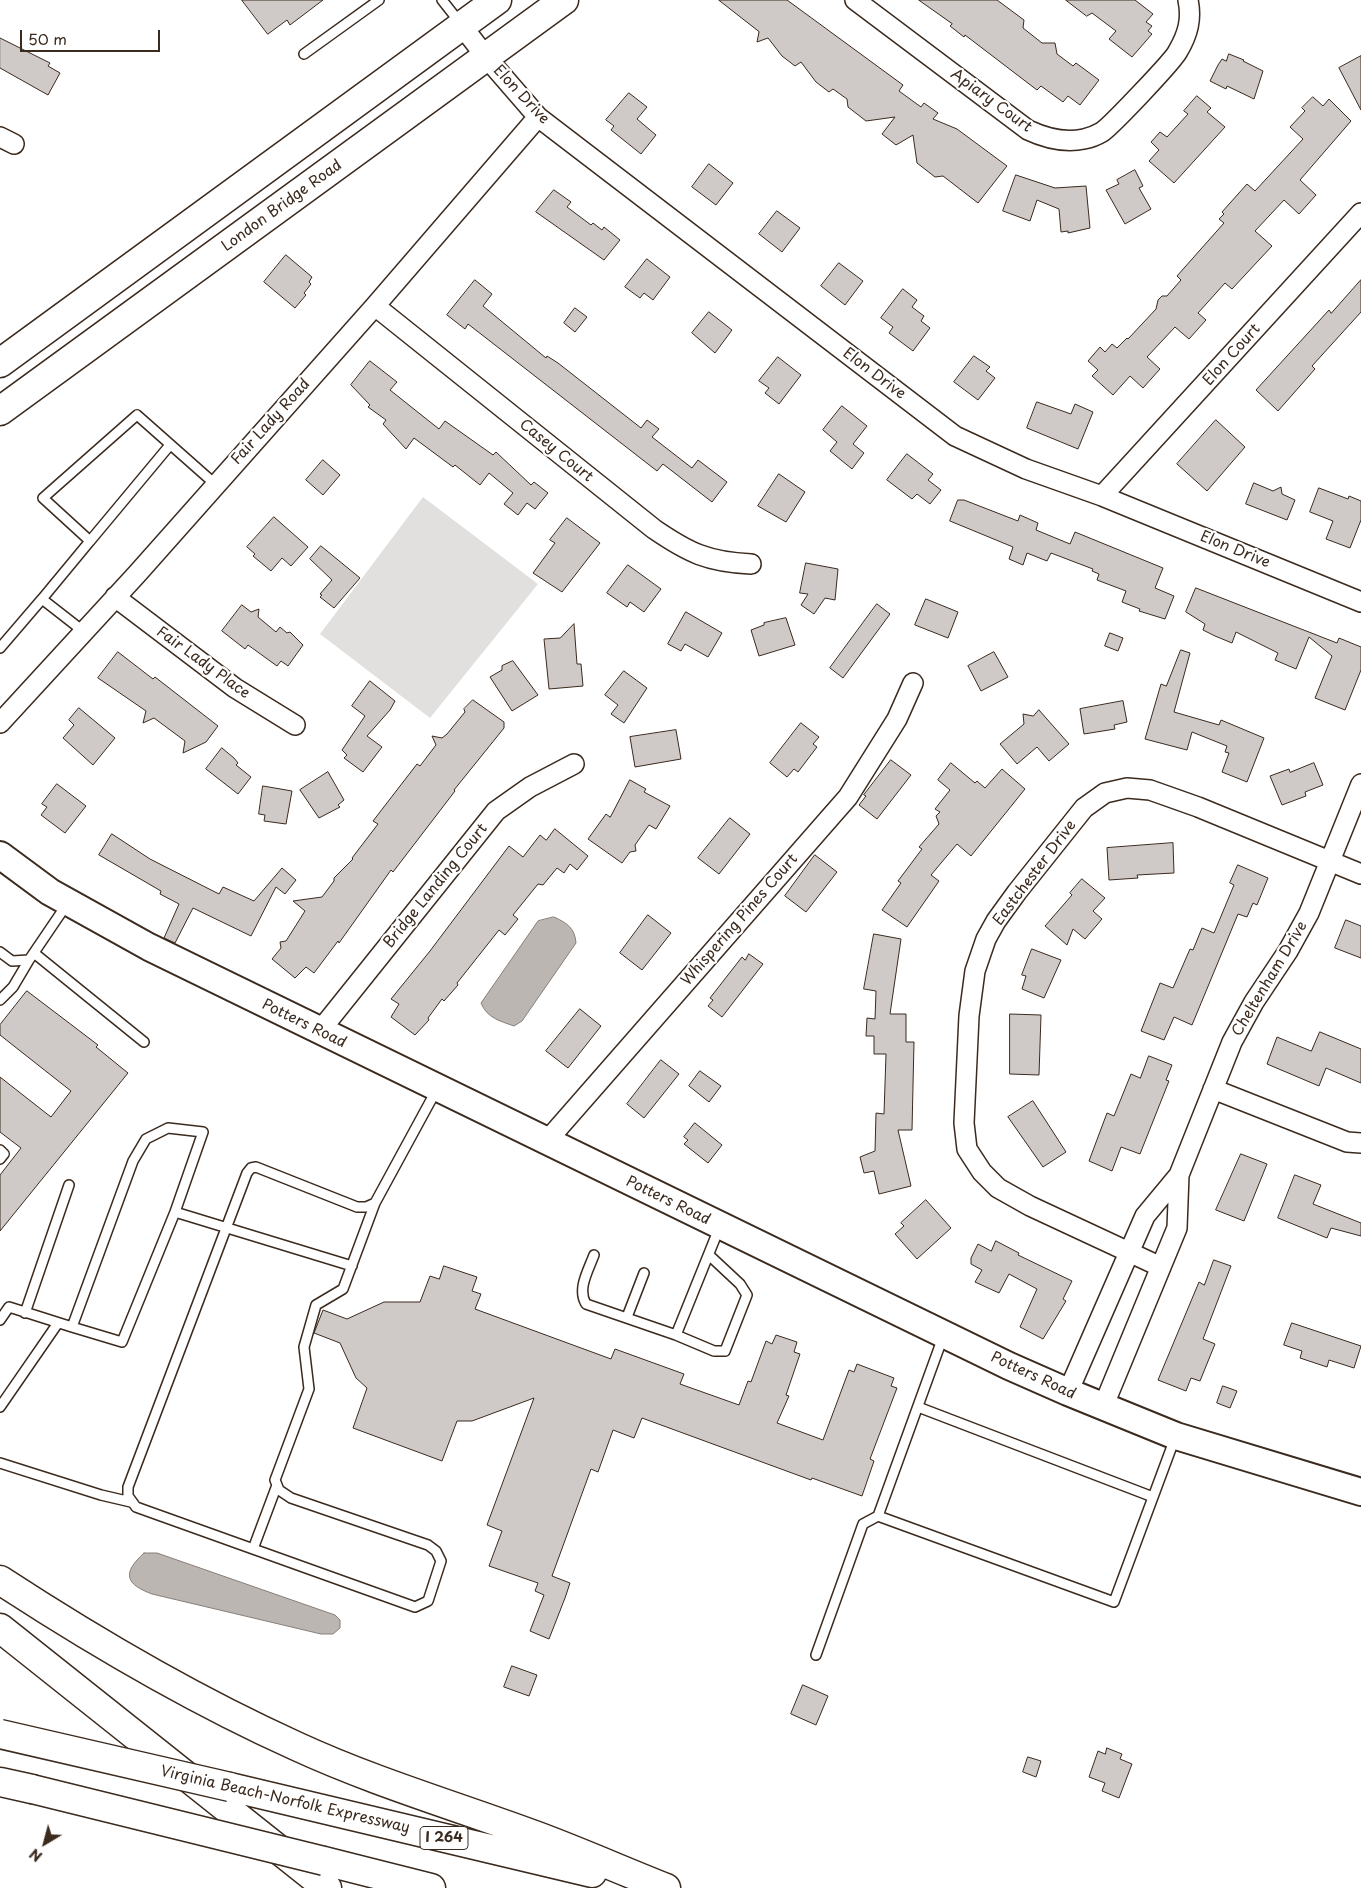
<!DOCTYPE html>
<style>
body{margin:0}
#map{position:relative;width:1361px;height:1888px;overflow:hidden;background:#fff;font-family:"Playpen Sans",sans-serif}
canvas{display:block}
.north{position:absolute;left:20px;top:1818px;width:50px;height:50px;-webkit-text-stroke:4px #fff;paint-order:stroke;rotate:217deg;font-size:14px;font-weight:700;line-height:20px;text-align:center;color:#3b2a1e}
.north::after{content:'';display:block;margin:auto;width:18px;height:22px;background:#3b2a1e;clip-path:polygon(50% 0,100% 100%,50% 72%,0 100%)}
.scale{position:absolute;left:20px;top:30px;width:140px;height:22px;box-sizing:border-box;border:2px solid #3b2a1e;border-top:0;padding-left:6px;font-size:15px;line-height:18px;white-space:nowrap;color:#3b2a1e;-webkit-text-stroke:4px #fff;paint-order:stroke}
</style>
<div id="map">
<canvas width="1361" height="1888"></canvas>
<div class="north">N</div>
<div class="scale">50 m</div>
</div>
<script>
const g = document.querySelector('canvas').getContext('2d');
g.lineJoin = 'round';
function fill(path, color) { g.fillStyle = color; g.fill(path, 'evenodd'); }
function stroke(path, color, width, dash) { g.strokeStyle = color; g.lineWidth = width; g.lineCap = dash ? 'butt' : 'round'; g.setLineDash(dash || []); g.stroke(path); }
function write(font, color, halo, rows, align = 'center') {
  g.font = font + ' "Playpen Sans",sans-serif'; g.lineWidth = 4.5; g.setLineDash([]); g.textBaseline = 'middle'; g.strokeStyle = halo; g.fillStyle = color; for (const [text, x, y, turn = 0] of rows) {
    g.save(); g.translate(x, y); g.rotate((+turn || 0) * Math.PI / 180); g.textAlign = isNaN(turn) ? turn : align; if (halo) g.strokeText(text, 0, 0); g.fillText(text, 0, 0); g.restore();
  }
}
fill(new Path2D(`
 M423,497l115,87 -108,134 -110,-84z`), '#e2e0de');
const water = new Path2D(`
 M554,917c13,6 21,11 22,26l-54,78 -8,5c-14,-5 -27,-8 -33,-23l57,-82z
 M144,1553h13l178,62 5,5v8l-7,6h-12l-169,-40c-27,-10 -30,-21 -8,-41z`);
fill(water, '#bcb6b3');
stroke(water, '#887e77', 1);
const building = new Path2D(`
 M242,0h81l-33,25 -3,-5 -19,14z
 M719,0h68l116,85 -4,6 22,16 3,-4 14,10 -5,6 24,10 50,37 -29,37 -35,-27 -8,1 -18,-14 -4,-28 -17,10 -14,-11 13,-17 -29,4 -18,-14 -1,-8 -14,-10 -4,3 -13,-10 -15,-20 -6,4 -13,-10 -14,-18 -11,4 2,-10z
 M919,0h78l27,20 -1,8 19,15h13l2,11 16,12 3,-3 23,17 -19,25 -12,-9 -5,6 -22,-16 -4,4 -72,-55 -1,2 -14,-11 2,-2z
 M1066,0h69l18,14 -7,8 6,4 -4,5 4,3 -20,23 -23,-18 7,-8 -24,-18 -5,3z
 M0,38l50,25 -2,3 12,7 -12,22 -48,-27z
 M1229,54l15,6 -1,1 20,10 -9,28 -27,-13 -1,3 -16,-8 8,-16 4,-6 4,2z
 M1361,56v54l-22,-42z
 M629,93l18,14 -10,12 19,16 -15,19 -30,-24 3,-4 -8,-6z
 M1197,96l14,12 -4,4 18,15 -51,56 -25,-22 10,-11 -8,-8 9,-10 7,5 21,-23 -4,-3z
 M1313,97l10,9 6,-7 22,22 -51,59 16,15 -17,19 -15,-14 -29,31 17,15 -40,43 -7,-6 -27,30 8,7 -17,19 -14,-12 -28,30 13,12 -17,19 -13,-12 -17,19 -21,-19 6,-6 -10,-9 12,-14 5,5 7,-8 5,4 10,-10 1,1 28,-30 2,-9 4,-4h5l14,-16 -4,-4 47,-53 -5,-4 5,-5 -2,-2 25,-28 8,7 48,-52 -13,-12 15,-16 -3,-3z
 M709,164l24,19 -17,22 -24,-18z
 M1135,170l8,16 -4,2 12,21 -26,15 -19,-34 13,-6 -2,-4z
 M1016,175l39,13 31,-2 4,42 -22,5v-2l-7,1 -2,-23 -22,-9 -7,21 -27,-10z
 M554,190l17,12 -4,5 24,18 2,-2 9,7 2,-3 16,13 -16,20 -68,-48z
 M777,211l23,17 -18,24 -23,-18z
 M286,255l26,22 -3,5 2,2 -7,9 2,2 -11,13 -31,-26z
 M647,259l23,18 -17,23 -9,-7 -4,5 -15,-11z
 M839,263l24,18 -18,24 -24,-19z
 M475,280l17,14 -9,12 63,52 1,-2 11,7 83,65 6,-8 12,9 -7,8 40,31 6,-8 29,22 -15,20 -49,-38 -6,7 -189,-147 -3,5 -18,-14z
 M1361,280v32l-49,54 3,3 -37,42 -22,-21 73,-80 2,3z
 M903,289l14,11 -5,7 12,9 -3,5 9,7 -17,23 -24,-18 4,-6 -12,-9z
 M575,308l12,9 -12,15 -11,-9z
 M709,312l23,18 -17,23 -23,-20z
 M974,356l16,11 -4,4 9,7 -17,22 -24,-18z
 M778,357l23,18 -22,29 -14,-11 4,-5 -10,-7z
 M370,361l27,21 -7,8 49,39 6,-8 48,34 3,-3 35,33 3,-3 14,11 -13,16 -8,-6 -9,12 -14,-11 9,-11 -24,-20 -9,12 -25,-20 -2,2 -39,-29 -8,11 -23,-25 3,-4 -18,-13 2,-2 -19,-20z
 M1037,402l34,12 4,-10 18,8 -15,37 -51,-21z
 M842,406l25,20 -14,18 11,9 -12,16 -22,-18 7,-9 -14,-12z
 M1216,420l29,27 -38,44 -30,-27z
 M907,454l26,20 -5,6 13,10 -11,14 -13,-10 -5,5 -25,-19z
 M323,460l17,15 -17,20 -17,-15z
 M779,474l26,18 -19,30 -28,-16z
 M1254,483l19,8 8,-4 1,7 13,6 -8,20 -41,-16z
 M1319,488l29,11 1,-3 12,5v19l-11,28 -24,-9 7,-18 -23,-9z
 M958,500h6l54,21 2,-6 18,8 -2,7 34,14 5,-12 88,36 -8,20 19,8 -9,23 -26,-8 1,-2 -18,-7 4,-11 -29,-11 2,-6 -7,-3 1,-2 -42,-16 -4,8 -20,-8 -4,12 -14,-6 4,-12 -63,-26z
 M274,517l34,30 -17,19 -9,-8 -11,13 -18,-15 2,-2 -8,-7z
 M567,518l33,25 -38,49 -29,-19 22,-30 -5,-3z
 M321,546l39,32 -26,30 -14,-11 2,-2 -2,-1 12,-14 -22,-21z
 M806,563l32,6 -3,31 -10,-2 -11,16 -13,-9 7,-11 -8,-1z
 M628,565l33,24 -17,23 -14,-10 -3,5 -20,-14z
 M1196,588l141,55 2,-5 22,9v23l-16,40 -30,-12 17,-42 -23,-19 -13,32 -21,-9 3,-7 -42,-21 -4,11 -17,-7 -12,-6 2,-6 -19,-12z
 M926,599l32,13 -10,26 -33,-13z
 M877,604l13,10 -47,64 -13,-10z
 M242,605l9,7 8,-3 -1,8 18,15 4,-5 7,6 3,-1 13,13 -15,21 -7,-5 -4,5 -29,-21 -3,4 -23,-18z
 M686,612l36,21 -14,24 -23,-13 -4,7 -13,-7z
 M786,618l9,27 -36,11 -8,-26 13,-5v-2z
 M574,624l3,40h4l2,22 -34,3 -5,-50 16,-1z
 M1110,633l13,5 -5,13 -13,-5z
 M1181,650l9,3 -16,59 45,13 2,-5 43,18 -17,44 -25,-10 7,-19 -4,-1 2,-6 -35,-14 -5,18 -42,-11 16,-55 5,2z
 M118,652l35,27 2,-2 63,49 -12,16 -23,11 2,-12 -31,-23 -11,5 3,-12 -48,-33z
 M994,652l14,25 -27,14 -13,-25z
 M513,661l25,34 -26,16 -22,-34 12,-7v-4z
 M624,671l23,17 -23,35 -13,-9 7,-9 -13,-10z
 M370,681l25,20 -5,9 -23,26 15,11 -19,25 -19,-14 3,-3 -5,-5 23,-34 -13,-10z
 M473,700l31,22v6l-50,62 1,1 -62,81 -2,-2 -52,73 -1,-2 -24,32 -8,-6 -11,11 -23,-19 9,-11 -1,-6 6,-1 19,-30 -12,-10 29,-4 12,-16v-3l19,-19 -1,-1 26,-34 -5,-3 44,-57 3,2 16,-21 -4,-9 10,2 5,-4 18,-22 -1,-3z
 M1123,701l4,21 -13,3 1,4 -31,5 -4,-25z
 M79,708l36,30 -22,27 -30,-27 11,-13 -5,-5z
 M1039,710l30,34 -20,17 -12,-14 -20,17 -17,-20 24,-20 -1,-10 10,2z
 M801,723l18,14 -6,7 4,3 -19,25 -4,-3 -7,8 -17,-14z
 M676,730l5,29 -46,8 -5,-30z
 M222,748l12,10 4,5 -2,2 15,12 -13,17 -32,-25z
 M891,760l20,15 -34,44 -18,-14 7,-9 -2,-1z
 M951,763l24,20 2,-2 8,7 17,-19 23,20 -54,67 -14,-12 -26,31 8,6 -32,46 -25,-17 19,-27 -3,-2 24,-32 -3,-2 20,-23 -3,-8 4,-4 -5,-3 15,-19 -12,-10z
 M1314,763l9,22 -18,7 1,4 -24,9 -12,-29 19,-7 1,3z
 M328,772l16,28 -6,5 2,2 -21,11 -19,-28z
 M630,780l16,9 -2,3 26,14 -14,23 -7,-4 -14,20 1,6 -6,1 -8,11 -34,-24 18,-25 4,3z
 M57,784l29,22 -21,27 -24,-18 6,-8 -5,-3z
 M263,786l29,5 -6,33 -22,-3 1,-6 -6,-1z
 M730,818l20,16 -31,40 -21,-16z
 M555,829l33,27 -11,14 -7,-6 -6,9 -7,-5 -14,17 -5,-1 -25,31 5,4 -13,16 -6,-5 -42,53 1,2 -14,16 -2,-2 -14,19 1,2 -14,15 -24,-18 8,-13 -8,-5 39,-48 79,-105 14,11 17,-22 6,5z
 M112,834l38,25 69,35 4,-7 31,14 28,-33 14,12 -11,14 -9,-7 -25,49 -58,-28 -18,35 -11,-5 15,-34 -19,-10 1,-3 -62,-36z
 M1173,843l1,30 -37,2 1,3 -29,2 -2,-32z
 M815,855l22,17 -31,40 -21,-16z
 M1238,865l30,13 -11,27 -4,-2 -6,14 -9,-3 -46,111 -18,-8 -10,23 -23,-9 19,-48 13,5 17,-39 3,1 9,-22 12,5 20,-48 -4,-2z
 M1082,879l23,19 -12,13 9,8 -17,20 -12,-10 -6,16 -22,-19 27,-31 -2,-2z
 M648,915l23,18 -29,37 -22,-17z
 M1346,920l15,6v32l-26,-10z
 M874,934l27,5 -11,75h16v28h8l-2,88h-14l13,56 -32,8 -5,-23 -10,2 -4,-16 15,-6 1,-38 8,1 2,-60h-12v-18h-8l1,-18 8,1 1,-28 -12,-2z
 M1032,949l29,11 -17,38 -22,-9 4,-13 -4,-1z
 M749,954l14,10 -41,53 -14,-11 5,-6 -3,-2 32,-41 3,3z
 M27,991l71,54 -2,2 32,26 -128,158v-56l21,-27 -21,-16v-55l51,40 20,-26 -71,-56v-10z
 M580,1009l21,17 -33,42 -22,-17z
 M1010,1014l31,1 -2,60 -29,-1z
 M1320,1032l41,17v34l-35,-15 -7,18 -52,-22 10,-27 34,14z
 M1149,1056l23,9 -6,15 3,1 -29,73 -19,-7 -9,24 -23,-10 18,-48 7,3 17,-42 9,4z
 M661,1060l18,14 -35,44 -17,-14z
 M700,1071l21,15 -12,16 -20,-16z
 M1033,1101l33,51 -23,15 -35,-50z
 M695,1123l27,22 -14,18 -24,-19 4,-4 -4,-3z
 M1241,1154l26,10 -23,57 -28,-11z
 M1295,1175l26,10 -8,19 48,19v13l-30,-8 -4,10 -49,-20z
 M926,1200l25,28 -34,31 -22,-25 9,-8 -3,-3z
 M996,1241l23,12 -1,2 54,26 -9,18 3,2 -23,38 -23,-12 17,-38 -28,-15 -10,19 -24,-11 7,-12 -11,-6v-6l7,-14 13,7z
 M1214,1260l17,6 -28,73 12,5 -15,37 -9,-3 -5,13 -28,-11 41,-98 5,3z
 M444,1266l33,11 -5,14 9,3 -6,15 136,50 4,-10 69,25 -4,10 59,21 9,-24 3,1 15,-41 6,3 4,-9 21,7 -3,10 6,2 -14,41 3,1 -12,27 46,17 26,-70 5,2 3,-8 37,14 -3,8 6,2 -27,71 4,2 -12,35 -50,-18 -1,2 -169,-62 -8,20 -21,-8 -15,42 -7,-3 -39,107 18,7 -5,15 -16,41 -19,-8 14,-36 -9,-4 3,-8 -49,-17 13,-35 -15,-6 47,-127 -62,23h-15l-15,40 -89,-33 14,-40 -11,-10 -16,-35 -26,-10 9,-23 24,9 37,-17h36l10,-26 9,3z
 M1292,1323l69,23 -7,22 -25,-8 -2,7 -27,-9 2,-7 -18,-6z
 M1223,1386l14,5 -7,17 -13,-5z
 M512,1666l25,9 -8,21 -25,-9z
 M803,1685l25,11 -12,29 -25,-11z
 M1107,1748l15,6 -2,5 12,5 -13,34 -17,-7 3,-8 -16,-6 9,-26 7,3z
 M1028,1757l13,4 -5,16 -13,-5z`);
fill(building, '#cfcac7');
stroke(building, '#3b2a1e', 1);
const lane = new Path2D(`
 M442,0l19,24
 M304,54l75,-54
 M170,445l-80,96 -47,-43 94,-83 78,69
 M42,599l48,-58
 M0,648l42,-49 41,32
 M0,952l12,9 17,-1 38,-56
 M34,953l110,89
 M0,1000l13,-13 16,-27
 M0,1150l4,4 -4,5
 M375,1203l-32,86 -27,16 -12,42 5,42 -34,91 4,10 12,8 137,47 8,6 5,10 -13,40 -13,6 -279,-100 -8,-11v-9l119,-314 4,-5 5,-1 101,40h9l9,-4 62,-114
 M594,1255c-6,16 -17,34 -8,49l90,31
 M710,1256l30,28 7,11 -22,56h-11l-38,-16 44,-109
 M25,1313l44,-128
 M627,1317l17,-44
 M0,1320l9,-13 63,20 61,-166 13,-22 22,-11 35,4 -28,80 177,54
 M72,1327l50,15 53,-130
 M943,1337l-65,179 236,86 61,-164
 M0,1407l58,-84
 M918,1407l235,90
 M0,1463l101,32 30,7
 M253,1549l24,-64
 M816,1655l47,-131 15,-8`);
const street = new Path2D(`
 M855,0l173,130c17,8 37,13 56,9 5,-1 13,-4 18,-7 9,-6 72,-72 76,-81 10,-17 14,-32 10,-51
 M462,26l24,31 52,60 417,319 71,33 76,27 259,106
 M0,137l14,7
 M375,306l279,223c35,24 54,33 97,35
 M1102,496l259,-283
 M115,597l120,91 60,37
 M0,723l137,-149 238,-268 163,-189
 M319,1032l177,-221 34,-24 44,-23
 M1213,1089l134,53 14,1
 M546,1142l302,-345 49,-78 16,-36
 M1161,1267l-131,-61 -32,-18 -16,-16 -15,-23 -3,-26 5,-107 6,-45 11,-32 10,-18 21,-29 67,-84 21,-15 22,-5 23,2 48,17 163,67
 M1068,1392l77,-176 34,-41 53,-133 22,-40 34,-51 21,-38 52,-129
 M1103,1407l74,-179 2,-53`);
const secondary = new Path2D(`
 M0,855l50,37 99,55 860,419 59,26 108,44 185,56`);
const primary = new Path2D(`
 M0,363l497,-363
 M0,411l564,-411`);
const highway = new Path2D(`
 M0,1580c95,62 192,119 296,166 78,36 160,60 241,90 43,16 86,35 129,52
 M0,1628l327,260
 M0,1782l32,7
 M230,1787l362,86
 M324,1861l107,27`);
stroke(lane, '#3b2a1e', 12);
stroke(street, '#3b2a1e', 22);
stroke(secondary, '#3b2a1e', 30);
stroke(primary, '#3b2a1e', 31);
stroke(highway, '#3b2a1e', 31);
stroke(lane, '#fff', 9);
stroke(street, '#fff', 19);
stroke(secondary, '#fff', 26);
stroke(primary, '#fff', 28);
stroke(highway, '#fff', 28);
const highwayBridge = new Path2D(`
 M0,1734l230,53
 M32,1789l292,72`);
stroke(highwayBridge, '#3b2a1e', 31, []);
stroke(highwayBridge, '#fff', 28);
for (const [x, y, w] of [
 [444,1838,48]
]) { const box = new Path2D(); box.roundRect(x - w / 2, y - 11.5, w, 23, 4); g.fillStyle = '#fff'; g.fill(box); stroke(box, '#3b2a1e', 1); }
write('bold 14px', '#3b2a1e', null, [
 ["I 264",444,1838]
]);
write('15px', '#3b2a1e', '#fff', [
 ["Elon Drive",521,95,47],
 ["Apiary Court",991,101,36],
 ["London Bridge Road",282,206,-36],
 ["Elon Court",1232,355,-48],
 ["Elon Drive",874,374,37],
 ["Fair Lady Road",271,422,-48],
 ["Casey Court",556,451,39],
 ["Elon Drive",1235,550,22],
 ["Fair Lady Place",203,663,36],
 ["Eastchester Drive",1035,873,-53],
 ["Bridge Landing Court",436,886,-51],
 ["Whispering Pines Court",740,920,-49],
 ["Cheltenham Drive",1270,979,-59],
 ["Potters Road",304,1024,26],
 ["Potters Road",668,1201,26],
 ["Potters Road",1033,1376,25],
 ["Virginia Beach-Norfolk Expressway",285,1800,13]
]);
</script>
